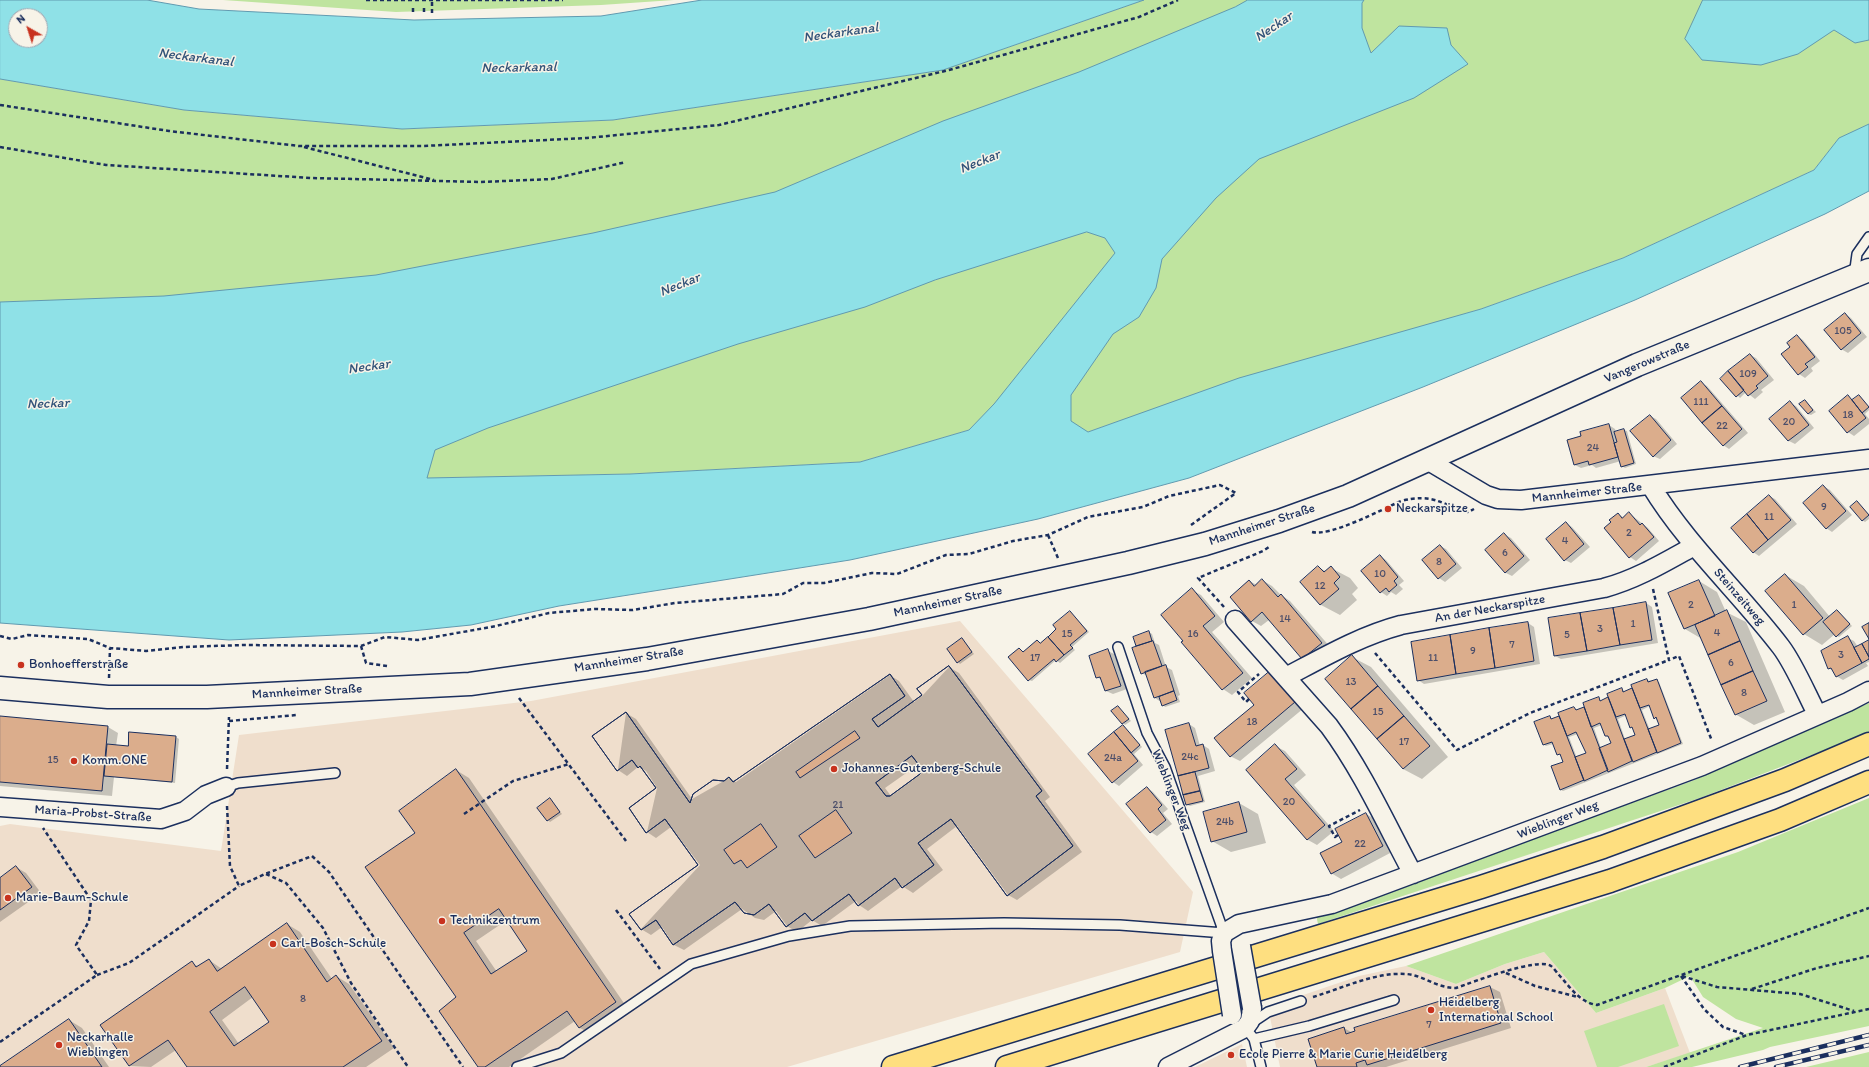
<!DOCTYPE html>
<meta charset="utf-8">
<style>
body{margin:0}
#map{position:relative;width:1869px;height:1067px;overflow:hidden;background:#f7f3e8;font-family:Itim,sans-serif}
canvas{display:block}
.north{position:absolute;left:8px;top:8px;width:40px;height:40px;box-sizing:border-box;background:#f7f3e8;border:1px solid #9fa5b1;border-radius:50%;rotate:321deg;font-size:11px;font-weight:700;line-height:16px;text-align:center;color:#1b2f5e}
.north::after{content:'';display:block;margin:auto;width:14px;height:18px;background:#c8321e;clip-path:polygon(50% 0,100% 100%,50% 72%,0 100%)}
</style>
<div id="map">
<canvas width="1869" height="1067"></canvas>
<div class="north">N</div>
</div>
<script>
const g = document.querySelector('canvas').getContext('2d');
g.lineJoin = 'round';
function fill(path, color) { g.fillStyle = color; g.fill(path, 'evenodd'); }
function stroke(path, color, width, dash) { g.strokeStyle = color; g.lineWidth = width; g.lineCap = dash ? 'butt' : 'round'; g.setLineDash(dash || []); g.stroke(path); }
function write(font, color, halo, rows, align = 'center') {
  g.font = font + ' Itim,sans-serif'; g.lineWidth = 3; g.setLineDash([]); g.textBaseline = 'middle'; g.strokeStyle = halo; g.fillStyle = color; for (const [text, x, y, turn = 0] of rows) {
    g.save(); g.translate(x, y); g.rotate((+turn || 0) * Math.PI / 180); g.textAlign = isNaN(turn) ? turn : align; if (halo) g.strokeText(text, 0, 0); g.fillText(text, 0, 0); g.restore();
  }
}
fill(new Path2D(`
 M960,621l233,271 -13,60 -393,115h-787v-241l10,-2 211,27 18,-116 292,-34z
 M1544,952l52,61 69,-25 25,65 -44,14h-366l-12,-60 91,-31 47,-10 50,18 49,-20z
 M1242,1044l5,23h-52z`), '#efdecc');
fill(new Path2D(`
 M223,0h451l-73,5 -205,7z
 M1144,0h725v124l-32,17 -23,29 -191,88 -142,51 -361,112 -32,11 -113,-8 -6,6 -109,32 -230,12 -187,4 -16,2 -427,-28v-373l184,31 218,19 211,-9 330,-50z
 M1869,703v30l-169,65 -382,126 -2,-9 84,-28 292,-106z
 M1869,798v228l-99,21 -7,3 -71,17h-46l117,-39 -27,-9 -33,-22 -13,-21 -25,12 -69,25 -52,-61 -39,12 -49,20 -50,-18 332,-114z
 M1664,1004l15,42 -61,21h-21l-13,-36z
 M1869,1052v15h-63z`), '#bfe49f');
const water = new Path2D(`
 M0,0h147l52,9 215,11 187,-4 101,-16h442l-201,70 -330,50 -211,9 -218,-19 -184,-31zM16,16h24v24h-24z
 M1248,0h116l-2,3v25l9,25 28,-27 48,2 4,17 17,19 -54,34 -155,61 -43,39 -54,61 -6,29 -17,29 -26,17 -42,61v26l17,11 151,-54 242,-69 142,-51 191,-88 25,-32 30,-14v67l-44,23 -190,86 -212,87 -234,91 -151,41 -188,41 -291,46 -88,19 -69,7 -173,8 -229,-17v-321l164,-6 212,-21 217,-42 182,-41 168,-71 136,-49 156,-65zM1087,232l18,6 10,15 -121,151 -25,26 -109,32 -230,12 -203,4 8,-28 53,-22 250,-84 127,-37 70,-27z
 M1703,0h166v40l-14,3 -21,-13 -36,24 -37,11 -59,-5 -17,-21z`);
fill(water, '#8fe1e7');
stroke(water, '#619ab0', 1);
fill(new Path2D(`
 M1845,314l6,4 16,19 -19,16 -7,-4z
 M1797,336l6,4 17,21 -9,7 2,3 -8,7 -6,-4 -8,-27z
 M1750,355l6,3 18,22 -13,10 2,2 -8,7 -9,-7 -6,6 -18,-19z
 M1701,383l6,3 41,47 -19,16 -6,-4z
 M1859,396l10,11v3l-4,4 4,5v5l-15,12 -6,-4v-35l5,3z
 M1805,401l11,11 -5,3 -3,-1z
 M1790,403l6,3 18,22 -19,16 -6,-3z
 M1650,416l6,3 21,25 -17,15 -7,-3z
 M1609,425l6,4 1,3 8,-2 3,1 9,33 -11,4 -3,-2 -1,-5 -25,7 -4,-3 -11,3 -6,-3 -7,-25z
 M1823,486l7,4 22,25 -20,17 -6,-4z
 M1769,496l6,3 22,25 -38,32 -6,-4z
 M1857,502l12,13v4l-4,3 -3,-2z
 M1629,513l19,15 11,13 -23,20 -6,-4 -25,-29 13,-14 6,4z
 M1566,523l6,4 18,20 -19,16 -6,-3z
 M1505,535l6,3 19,22 -18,16 -6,-3 -20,-23z
 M1440,546l6,3 16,19 -17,14 -6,-4 -16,-18z
 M1380,556l6,4 18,21 -5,4 4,4 -7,6 -5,-3 -4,4 -6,-4z
 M1318,567l9,5 4,-4 19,10 8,10 -6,6 5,6 -17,15 -19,-10 -20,-23z
 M1785,575l19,11 26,31 8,-6 14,15 -13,11 -4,-3 -13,11 -18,-11z
 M1262,580l10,6 9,9 9,6 41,47 -28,11 -34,-39 -8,6 -9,-5 -3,-40 8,4z
 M1699,581l18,11 9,20 20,10 39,90 -31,13 -19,-11 -33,-75 -17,-10 -16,-35z
 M1192,590l9,5 23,27 -12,10 40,46 -20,17 -9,-6 -39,-48z
 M1646,603l6,4 6,36 -97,16 -6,-3z
 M1070,612l19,20 -17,15 3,3 -15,13 -4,-3 -24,21 -3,-1 -10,-31 5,3 14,-11 3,3 17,-15z
 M1528,623l6,4 6,37 -116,20 -6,-4z
 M1149,632l3,2 3,9 4,2 7,22 6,3 8,25 -2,1 2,6 -15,5 -4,-5 -6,-4 -8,-22 -5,-3 -4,-26 -4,-10z
 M1848,638l6,3 4,6 11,-6v21l-3,1 2,3 -25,14 -7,-4 -3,-5 -4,-3z
 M962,639l12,15 -14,10 -2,-2z
 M1108,651l6,3 13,35 -14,5 -7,-3 -3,-10 -6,-4z
 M1352,657l19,10 77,90 -26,22 -19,-10z
 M949,667l10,6 91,124 -5,4 37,51 -65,48 -9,-5 -51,-69 -30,23 16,21 -30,23 -11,-7 -34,25 -9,-6 -3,-4 -34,25 -10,-6 -15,12 -10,-6 -11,-15 -12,9 -9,-2 -13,-9 -58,41 -10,-5 -12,-18 -11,8 -10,-6 59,-64 -29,-38 -15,11 -9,-6 10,-44 -11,-17 -8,-4 -11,9 -9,-6 8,-57 10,6 56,80 37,-21 7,4 154,-107 9,6 15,21 9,-7zM919,764l4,4 -2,6 -30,22 -6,-8z
 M1269,673l10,5 25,30 -64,53 -10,-5z
 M1646,680l13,2 24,62 -120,47 -2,-1 3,-28 -2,-7 -5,-1 -4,-10 -7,2 -3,-2 7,-27 3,3 21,-12 3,2 8,-2 13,-9 3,2 8,-3 13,-9 3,3zM1650,706l5,12 6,8 -11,4 -8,-20zM1627,715l9,20 -11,4 -7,-20zM1602,725l4,11 3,1 3,7 -11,4 -7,-20zM1578,734l9,19 -10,5 -8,-21z
 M1118,707l13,14 -6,4 -2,-2z
 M0,717l108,10 10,6 -2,13 13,1 1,-14 46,4 3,2 -4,44 -61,-6 -2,19 -112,-10z
 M1189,724l6,4 5,18 3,-1 6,4 6,22 -17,5 7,26 -15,4 -3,-1 -20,-74z
 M1123,726l19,21 -8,7 9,11 -24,21 -6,-4z
 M1275,746l10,5 21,24 -12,10 40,46 -17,14 -9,-5 -61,-69z
 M456,770l13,8 159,231 -35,26 -13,-7 -5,-7 -66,46h-29l-22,-70 -42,-164zM507,920l22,31 -32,21 -21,-31z
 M1147,788l6,4 15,17 -5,4 9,11 -15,12 -6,-4 -24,-28z
 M550,800l12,14 -12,8 -2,-2z
 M1239,803l19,11 8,29 -35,9 -19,-11z
 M1366,814l9,5 17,33 -51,27 -10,-6 12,-31z
 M16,867l10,6 15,20 -41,29v-43z
 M287,924l13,8 32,47 4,-3 13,8 45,64 -28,19h-178l-12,-17 -25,17 -21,-1 62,-103 7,4 10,-7 13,9zM253,997l17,25 -31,22 -17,-24z
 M1490,987l10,5 11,36 -125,39h-68l26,-39 9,5z
 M69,1020l13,8 27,39h-108z`), '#0003');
const building = new Path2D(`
 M1845,313l16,20 -20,17 -17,-20z
 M1797,335l18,22 -10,7 3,3 -10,8 -17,-21 9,-7 -3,-4z
 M1750,354l18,22 -12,10 2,2 -10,8 -20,-25z
 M1728,371l16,19 -8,7 -16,-18z
 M1701,381l21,25 -20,17 -21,-25z
 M1848,395l18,23 -19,15 -18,-22z
 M1859,395l10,12 -7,6 -10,-13z
 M1805,400l8,10 -5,4 -9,-10z
 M1790,401l19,24 -21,16 -19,-22z
 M1722,406l20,23 -19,17 -21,-23z
 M1650,415l21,25 -18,17 -23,-26z
 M1609,424l9,33 -29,8 -1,-4 -14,4 -7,-25 14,-4 -1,-4z
 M1624,429l10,34 -13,4 -7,-24 3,-1 -3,-10z
 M1823,485l23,26 -20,18 -23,-26z
 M1769,495l22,25 -23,20 -21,-26z
 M1857,501l12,14 -7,6 -12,-14z
 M1629,512l11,13 2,-2 12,14 -25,21 -25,-30 7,-6 -2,-2 9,-7 4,5z
 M1747,514l21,26 -15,13 -22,-25z
 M1566,522l18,22 -20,17 -18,-22z
 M1504,533l20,23 -19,17 -20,-23z
 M1440,545l16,19 -18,15 -16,-19z
 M1380,555l18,22 -4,4 3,4 -8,7 -3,-4 -6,5 -19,-22z
 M1318,566l6,6 7,-6 9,11 -6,6 5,6 -19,16 -20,-23z
 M1785,574l38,44 -20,17 -38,-44z
 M1262,579l16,18 3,-3 41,49 -20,16 -40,-47 -11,10 -21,-25 19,-17 5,6z
 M1699,580l16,36 -31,13 -16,-36z
 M1192,588l23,28 -12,10 40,47 -21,17 -41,-48 2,-1 -22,-26z
 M1646,602l6,38 -32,5 -7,-37z
 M1613,608l7,37 -33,6 -7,-38z
 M1727,610l13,31 -32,14 -13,-30z
 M1837,610l13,14 -14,13 -13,-15z
 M1070,611l17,20 -17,14 3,3 -9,7 -16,-18 8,-8 -3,-4z
 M1580,613l7,38 -33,5 -6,-38z
 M1528,622l6,39 -39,7 -6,-40z
 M1869,623v16l-7,-12z
 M1489,628l6,40 -39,6 -6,-39z
 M1149,631l3,10 -16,5 -3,-9z
 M1450,635l6,39 -39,7 -6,-39z
 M1848,636l14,27 -26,14 -5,-9 -3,1 -7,-18z
 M1048,637l16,18 -8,7 -2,-3 -26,22 -20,-24 11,-9 4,4 14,-12 3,3z
 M962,638l10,14 -15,11 -10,-14z
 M1869,640v17l-7,-13z
 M1153,641l9,25 -21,8 -9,-26z
 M1740,641l13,30 -32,14 -13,-30z
 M1862,644l7,13v2l-7,4 -8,-15z
 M1108,649l13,37 -16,5 -5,-14 -4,1 -7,-22z
 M1352,655l26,31 -27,23 -26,-30z
 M1166,665l8,26 -20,7 -9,-26z
 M949,666l93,125 -6,5 37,50 -66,50 -56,-77 -33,24 16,22 -32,23 -7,-10 -37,28 -9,-12 -37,27 -7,-8 -19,14 -17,-23 -15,11 -10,-2 -9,-11 -62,43 -17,-25 -15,10 -12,-16 69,-49 -33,-46 -19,14 -17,-25 27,-20 -16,-22 -2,2 -6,-8 -15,11 -25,-35 34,-24 64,91 3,-9 20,-14 11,1 5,-4 4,5 157,-108 15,22 -33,23 6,8 44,-32 -5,-6zM912,756l10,13 -2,5 -30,22h-4l-10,-13z
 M949,666l93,125 -6,5 37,50 -66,50 -56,-77 -33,24 16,22 -32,23 -7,-10 -37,28 -9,-12 -37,27 -7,-8 -19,14 -17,-23 -15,11 -10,-2 -9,-11 -62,43 -17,-25 -15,10 -12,-16 69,-49 -33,-46 -19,14 -17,-25 27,-20 -16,-22 -2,2 -6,-8 -15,11 -25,-35 34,-24 64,91 3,-9 20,-14 11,1 5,-4 4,5 157,-108 15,22 -33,23 6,8 44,-32 -5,-6zM855,731l5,7 -60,40 -4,-6zM912,756l10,13 -2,5 -30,22h-4l-10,-13zM836,810l16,23 -37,25 -16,-22zM761,824l16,23 -30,21 -6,-8 -7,4 -10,-14z
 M1753,671l14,30 -32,14 -14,-30z
 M1269,672l26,30 -65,55 -16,-19 40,-33 -10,-12z
 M1647,679l1,3 9,-3 24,64 -24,10 -9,-24 11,-4 -3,-8 -2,2 -5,-14 -9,3 -9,-23z
 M1378,686l26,30 -27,23 -26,-30z
 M1622,688l1,4 9,-4 25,64 -24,10 -9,-23 11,-4 -3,-8 -2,1 -5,-14 -9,3 -9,-23z
 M1174,691l3,9 -15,6 -3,-9z
 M1599,697l1,4 8,-4 24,64 -24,11 -9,-24 12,-5 -3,-7h-3l-5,-13 -9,4 -8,-24z
 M1118,706l11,13 -7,5 -11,-13z
 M1574,707l2,3 8,-3 24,63 -24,11 -9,-24 11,-4 -10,-21 -9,4 -9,-23z
 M0,716l108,10 -6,65 -102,-9z
 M1404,716l26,30 -27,23 -26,-30z
 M1550,716l1,3 8,-3 25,64 -24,10 -9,-24 12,-4 -3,-8 -3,1 -5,-13 -9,3 -9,-23z
 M1189,723l7,23 7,-2 6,24 -31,8 -13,-46z
 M1123,725l17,20 -9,8 -17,-21z
 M129,732l47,4 -4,46 -68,-6 3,-32 21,2z
 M1114,732l24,29 -26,22 -24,-29z
 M1275,744l22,25 -12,10 40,46 -18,15 -61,-70z
 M456,769l160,233 -37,26 -12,-17 -82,56h-7l-39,-56 17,-14 -91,-130 50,-34 -16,-22zM499,909l28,42 -36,23 -27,-41z
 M1195,772l5,19 -17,4 -5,-19z
 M1147,787l15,18 -4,4 8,11 -16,13 -24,-29z
 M1200,791l3,10 -17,4 -3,-10z
 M550,798l10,14 -13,9 -10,-13z
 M1239,802l8,30 -36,10 -8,-30z
 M1366,813l17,33 -52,28 -11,-21 22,-11 -7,-13z
 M16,866l16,21 -32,23v-32z
 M287,923l40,59 9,-7 46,66 -39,26h-156l-19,-27 -39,26 -29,-41 92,-64 4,6 13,-8 8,12zM245,987l24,35 -35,24 -24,-34z
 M1490,986l11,37 -134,42 -2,-5 -9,3 1,4h-40l-9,-28 36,-12 2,7 9,-3 -1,-3z
 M69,1019l33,48h-102v-1z`);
fill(building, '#dbad8c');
stroke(building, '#1b2f5e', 1);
const lane = new Path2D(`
 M1854,276l3,-22 12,-17
 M226,787l12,-4 97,-10
 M1250,1024l18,-12 33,-11
 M1251,1035l3,4 7,28
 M1254,1039l55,-13 85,-26
 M517,1067l44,-14 130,-89 98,-28 61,-10 154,-3 116,2 104,8 -59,-166 -18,-34 -29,-86`);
const street = new Path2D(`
 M1427,460l59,35 12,4 23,1 348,-41
 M1651,486c36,59 88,106 130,161 13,17 26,48 36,67
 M1235,620l94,106c34,46 57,98 84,148
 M1286,677c38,-20 74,-41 115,-52l203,-37c33,-9 61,-26 90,-42
 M0,807l161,12 24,-8 21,-16 20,-8
 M1222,951l-1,-10 3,-8 15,-9 93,-20 370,-138 146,-64 21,-11
 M1168,1067l77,-39 5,-7 2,-13`);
const secondary = new Path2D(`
 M0,688l108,9h99l263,-13 177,-25 222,-40 259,-56 77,-19 74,-23 69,-25 289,-131 232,-95`);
const highway = new Path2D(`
 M893,1067l588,-180 122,-40 182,-67 84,-36
 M1007,1067l603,-186 170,-61 89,-38`);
stroke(lane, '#1b2f5e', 12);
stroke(street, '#1b2f5e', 21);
stroke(secondary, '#1b2f5e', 25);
stroke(highway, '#1b2f5e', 25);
stroke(new Path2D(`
 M366,0h197
 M413,8v6
 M424,8v6
 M432,13v-12
 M0,105l169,26 130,15h124l164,-8 132,-13 230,-55 190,-53 39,-17
 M0,147l106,18 205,13 170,4 71,-3 74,-17
 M304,147l130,33
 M1312,532c18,5 71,-23 89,-31 34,-8 38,3 67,11l6,-3
 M1048,535l10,23
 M1653,589l16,71 10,-4 33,85
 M1224,607l-26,-29 65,-27 6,-4
 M0,636l12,3 16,-4 60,4 22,9 36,3 38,-4 60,-2 117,1 24,-9 33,3 78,-14 53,-13 46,-4 38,1 42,-7 108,-9 20,-11h21l48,-10 25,1 49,-19 23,-1 44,-13 35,-6 40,-18 55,-10 26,-11 51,-11 16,8 -45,32
 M361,646l5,17 21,3
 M1375,653l82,97 73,-37 139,-53
 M109,678l1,-30
 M519,698l107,143
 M1249,699l-3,3 -8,-10 21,-18
 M229,721l67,-6
 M227,769l2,-52
 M227,806l3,60 9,20 26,-12 47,-18 17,16 134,195
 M464,814l49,-33 56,-17
 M1338,835l-3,2 -6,-11 31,-16
 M266,874l20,9 37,45 28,55 57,84
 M616,910l44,59
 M1506,973l29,13 43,11
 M97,975l32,-12 110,-77
 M1681,976l23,33 19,18 23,8
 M1682,976l35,11 83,7 54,17
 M1752,989l65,-21 52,-12
 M1313,997c30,-9 62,-25 93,-23 17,1 30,14 50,14 17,-6 82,-31 95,-22 3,2 6,7 8,9 12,13 20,27 38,30l272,-97
 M0,1042l97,-67 -21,-30 13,-24 2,-21 -48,-72
 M1664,1067l83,-32 122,-26`), '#1b2f5e', 2.5, [4, 3]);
stroke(lane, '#f7f3e8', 9);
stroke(street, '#f7f3e8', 18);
stroke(secondary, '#f7f3e8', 22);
stroke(highway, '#fedf80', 22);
const rail = new Path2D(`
 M1740,1067l129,-32
 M1776,1067l93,-22`);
stroke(rail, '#1b2f5e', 4.5);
stroke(rail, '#f7f3e8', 3, [9]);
const streetBridge = new Path2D(`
 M1241,946l11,62
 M1222,951l10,64`);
stroke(streetBridge, '#1b2f5e', 21, []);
stroke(streetBridge, '#f7f3e8', 18);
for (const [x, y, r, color] of [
 [1388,509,4,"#c8321e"],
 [21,665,4,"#c8321e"],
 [74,761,4,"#c8321e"],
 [834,769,4,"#c8321e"],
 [8,898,4,"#c8321e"],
 [442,921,4,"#c8321e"],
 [273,944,4,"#c8321e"],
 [1431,1010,4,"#c8321e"],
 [59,1045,4,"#c8321e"],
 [1231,1055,4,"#c8321e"]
]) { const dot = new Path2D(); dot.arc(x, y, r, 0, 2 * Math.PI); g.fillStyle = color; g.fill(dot); stroke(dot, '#f7f3e8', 1.5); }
write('11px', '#4b4e6a', null, [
 ["105",1843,331],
 ["109",1748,374],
 ["111",1701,402],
 ["18",1848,415],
 ["20",1789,422],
 ["22",1722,426],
 ["24",1593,448],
 ["9",1824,507],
 ["11",1769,517],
 ["2",1629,533],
 ["4",1565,541],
 ["6",1505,553],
 ["8",1439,562],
 ["10",1380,574],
 ["12",1320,586],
 ["2",1691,605],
 ["1",1794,605],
 ["14",1285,619],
 ["1",1633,624],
 ["3",1600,629],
 ["4",1717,633],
 ["15",1067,634],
 ["16",1193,634],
 ["5",1567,635],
 ["7",1512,645],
 ["9",1473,651],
 ["3",1841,655],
 ["17",1035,658],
 ["11",1433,658],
 ["6",1731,663],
 ["13",1351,682],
 ["8",1744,693],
 ["15",1378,712],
 ["18",1252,722],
 ["17",1404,742],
 ["24c",1190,757],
 ["24a",1113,758],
 ["15",53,760],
 ["20",1289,802],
 ["21",838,805],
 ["24b",1225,822],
 ["22",1360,844],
 ["8",303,999],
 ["7",1429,1025]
]);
write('13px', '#1b2f5e', '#f7f3e8', [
 ["Vangerowstraße",1647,362,-23],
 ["Mannheimer Straße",1587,493,-6],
 ["Mannheimer Straße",1262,525,-18],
 ["Steinzeitweg",1739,597,49],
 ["Mannheimer Straße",948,602,-12],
 ["An der Neckarspitze",1490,609,-10],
 ["Mannheimer Straße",629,660,-9],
 ["Mannheimer Straße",307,692,-3],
 ["Wieblinger Weg",1171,790,68],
 ["Maria-Probst-Straße",93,814,4],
 ["Wieblinger Weg",1558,820,-21]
]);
write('13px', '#1b2f5e', '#f7f3e8', [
 ["Neckarspitze",1396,509],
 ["Bonhoefferstraße",29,665],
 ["Komm.ONE",82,761],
 ["Johannes-Gutenberg-Schule",842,769],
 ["Marie-Baum-Schule",16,898],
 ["Technikzentrum",450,921],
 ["Carl-Bosch-Schule",281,944],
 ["Heidelberg",1439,1003],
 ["International School",1439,1018],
 ["Neckarhalle",67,1038],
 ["Wieblingen",67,1053],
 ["Ecole Pierre & Marie Curie Heidelberg",1239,1055]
], 'left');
write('italic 14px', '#325379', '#f7f3e8', [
 ["Neckar",1274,27,-34],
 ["Neckarkanal",841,33,-8],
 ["Neckarkanal",196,58,7],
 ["Neckarkanal",519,68,-1],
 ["Neckar",980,162,-22],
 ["Neckar",680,285,-22],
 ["Neckar",369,367,-8],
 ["Neckar",48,404,-2]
]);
</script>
